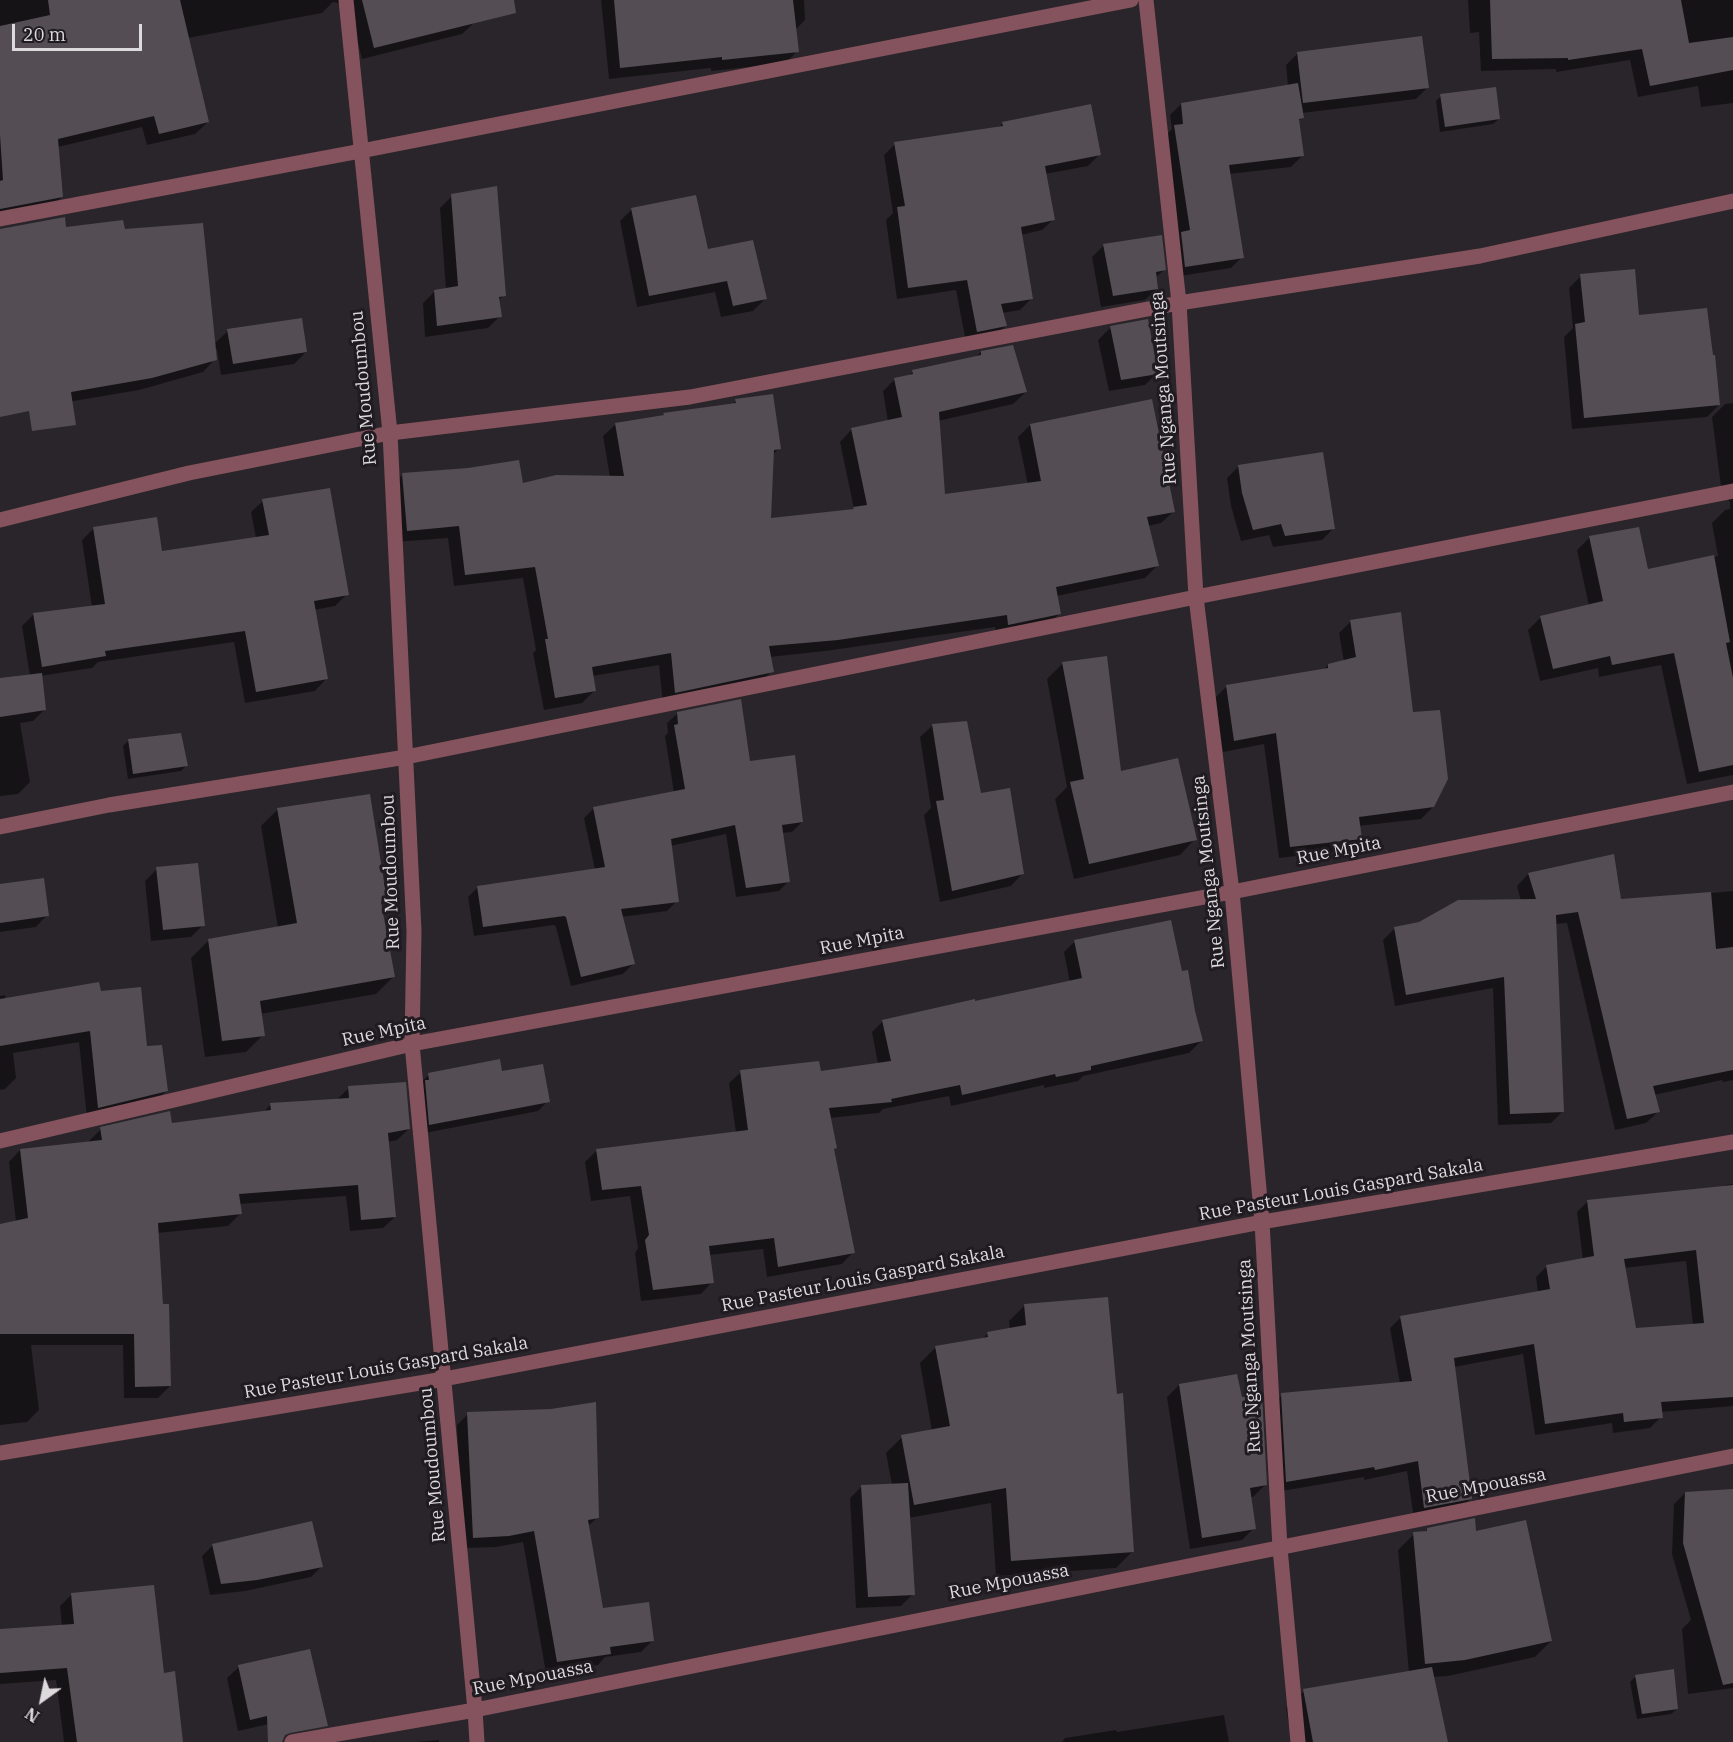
<!DOCTYPE html>
<style>
body{margin:0}
#map{position:relative;width:1733px;height:1742px;overflow:hidden;background:#2a252a;font-family:"IBM Plex Serif",serif}
canvas{display:block}
.north{position:absolute;left:12px;top:1670px;width:60px;height:60px;-webkit-text-stroke:4px #201b20;paint-order:stroke;rotate:213deg;font-size:16px;font-weight:700;line-height:24px;text-align:center;color:#dddadd}
.north::after{content:'';display:block;margin:auto;width:21px;height:27px;background:#dddadd;clip-path:polygon(50% 0,100% 100%,50% 72%,0 100%)}
.scale{position:absolute;left:12px;top:24px;width:130px;height:27px;box-sizing:border-box;border:3px solid #dddadd;border-top:0;padding-left:8px;font-size:18px;line-height:21px;white-space:nowrap;color:#dddadd;-webkit-text-stroke:4px #201b20;paint-order:stroke}
</style>
<div id="map">
<canvas width="1733" height="1742"></canvas>
<div class="north">N</div>
<div class="scale">20 m</div>
</div>
<script>
const g = document.querySelector('canvas').getContext('2d');
g.lineJoin = 'round';
function fill(path, color) { g.fillStyle = color; g.fill(path, 'evenodd'); }
function stroke(path, color, width, dash) { g.strokeStyle = color; g.lineWidth = width; g.lineCap = dash ? 'butt' : 'round'; g.setLineDash(dash || []); g.stroke(path); }
function write(font, color, halo, rows, align = 'center') {
  g.font = font + ' "IBM Plex Serif",serif'; g.lineWidth = 6; g.setLineDash([]); g.textBaseline = 'middle'; g.strokeStyle = halo; g.fillStyle = color; for (const [text, x, y, turn = 0] of rows) {
    g.save(); g.translate(x, y); g.rotate((+turn || 0) * Math.PI / 180); g.textAlign = isNaN(turn) ? turn : align; if (halo) g.strokeText(text, 0, 0); g.fillText(text, 0, 0); g.restore();
  }
}
fill(new Path2D(`
 M0,0h469l6,22 -13,12 -100,25 -13,-51 -6,1 -5,-6 -5,-1 -11,11 -134,25 20,84 -13,12 -48,11 -5,-18 -84,20 4,50 -13,12 -49,9z
 M601,0h203l1,20 -10,10 2,21 -11,12 -75,8v-3l-102,11z
 M1468,0h265v103l-32,4 -3,-21 -60,11 -8,-37 -74,12v-3l-75,2 -2,-39 -9,1z
 M1298,53l130,34 -12,12 -114,14v4l-4,5 4,34 -11,11 -62,7 13,83 -11,11 -57,9 -11,-139 9,-9 -2,-14 11,-11 107,-18 -2,-21z
 M1441,96l58,23 -6,5 -53,8 -4,-31z
 M1003,123l96,32 -11,11 -43,8 9,45 -12,11 -21,5 10,64 -11,11 -18,3 4,13 -12,11 -28,5 -10,-52 -59,9 -11,-79 7,-7 -9,-58 11,-11 103,-16z
 M452,196l52,99 -6,6 2,15 -12,12 -63,9 -2,-34 12,-12 11,-1 -6,-82z
 M632,209l75,42 58,48 -12,12 -32,6 -6,-25 -78,15 -17,-86z
 M0,229h64l59,2 91,113 14,-13 78,21 -12,12 -73,11 -4,-26h-3l1,10 -12,13 -64,18 -95,16 -44,-29z
 M1104,245l60,25 -9,8 2,10 -12,12 -44,7 -9,-50z
 M1581,276l57,41 81,88 -12,12 -135,12 -8,-92 9,-9 -4,-40z
 M1110,328l47,45 -12,12 -36,6 -11,-51z
 M981,352l45,40 -13,12 -75,17 5,74 85,-10 -10,-48 12,-12 144,86 -13,12 -13,3 9,40 -12,12 -89,18 3,18 -12,12 -51,11 -1,-10 -170,24 -55,6 2,14 -12,12 -97,21 -4,-39 -67,11 2,15 -12,12 -38,7 -11,-57 3,-3 -13,-72 -69,8 -6,-48 -53,4 -5,-55 12,-12 119,10 89,-8 -7,-41 13,-12 46,-7 2,-3 67,-8 5,-5 43,47 -7,8 -3,64 82,-9 3,-2 -14,-67 12,-13 36,-7 -5,-31 12,-12 13,-3 5,-4 63,-15z
 M1733,403v372l-46,9 -26,-119 -62,12 -1,-9 -58,13 -12,-51 13,-13 48,-11 -12,-56 13,-13 57,34 71,-15 -6,-33 13,-13 5,-1v-6l-3,-6 -5,-3 -10,-77 13,-13z
 M1239,466l95,62 -12,12 -49,7 -4,-12 -28,6 -10,-35 -4,-28z
 M263,501l84,93 -12,12 -21,4 12,69 -11,12 -70,12 -11,-61 -136,20 -6,6 -52,8 4,34 -11,11 -13,2 10,59 -12,12 -18,2v-117l30,-3 -8,-50 12,-12 58,-7 -10,-67 12,-12 67,24 95,-14 -5,-26z
 M1351,621l61,93 21,93 -12,12 -63,7 2,12 -12,12 -69,8 -15,-114 -41,8 -8,-54 12,-12 96,-16 5,-5 16,-3 -5,-29z
 M1063,663l57,110 75,66 -15,16 -106,24 -19,-80 12,-12 -20,-108z
 M677,714l72,49 53,59 -10,10 -11,1 8,48 -10,10 -43,6 -10,-63 -56,12 7,55 -10,10 -46,6 12,47 -10,10 -52,12 -15,-59 -2,-2 -80,11 -6,-39 10,-10 117,-17 -11,-52 10,-10 80,-15 -9,-57 3,-3 -1,-10z
 M966,722l14,73 42,79 -11,12 -71,16 -16,-87 7,-7 -11,-71 12,-11z
 M180,735l7,30 -6,6 -53,8 -5,-33 5,-5z
 M278,809l107,91 -5,6 13,71 -17,17 -116,20 3,21 -17,17 -41,5 -14,-99 17,-17 70,-13 -17,-102z
 M1612,856l8,45 113,-10v189l-10,2 -1,-2 -68,15 4,17 -12,11 -31,7 -48,-207 -12,1 8,187 -12,12 -53,2 -5,-137 -98,18 -12,-66 11,-11 127,-28 -4,-15 11,-12z
 M157,869l46,56 -12,12 -40,4 -6,-60z
 M0,885l47,30 -11,12 -36,5z
 M1075,941l106,32 20,68 -12,12 -106,23 -5,5 -34,7v-3l-93,21 -2,-10 -66,13 -4,4 -50,5 3,32 21,102 -11,12 -75,13 -4,-28 -54,6 3,27 -11,12 -60,7 -6,-48 3,-5 -8,-52 -39,5 -6,-39 12,-12 139,-17 -7,-50 12,-11h78l59,-8 -6,-32 11,-11 187,-38 -6,-31z
 M100,992l46,56 20,43 -11,11 -68,16 -8,-76 -66,11 3,25 -11,11 -5,1v-94l5,-1 1,5z
 M501,1072l47,29 -10,10 -118,23 -1,-50 10,-9z
 M349,1088l60,41 -12,11 -9,2 7,75 -12,11 -33,3 -4,-35 -107,8 1,10 -12,12 -71,7 13,153 -12,12h-34l-1,-53h-92l8,65 -12,12 -27,3v-199l16,-4 -7,-60 11,-12 69,-7v-2l12,-12 69,-4 93,-12 8,-9 65,-4z
 M1733,1184v222l-72,6v5l-11,11 -37,5 -1,-10 -77,12 -12,-81 -69,13 17,131 -11,11 -46,10 -7,-48 -43,9v-3l-88,15 -5,-86 11,-11 118,-11 -10,-56 11,-11 137,-24 -2,-16 11,-11 36,-6 -6,-48 11,-11 135,-14 3,-2zM1686,1261l7,64 -58,5 -11,-62z
 M1025,1305l107,247 -16,16 -120,8 -5,-73 -82,15 4,76 -12,12 -45,2 -6,-110 12,-12 30,-1 -6,-32 16,-16 30,-6 -12,-68 16,-16 46,-7 6,-7 22,-3 -1,-9z
 M1179,1385l86,100 -12,12h-3l4,31 -12,12 -52,9 -23,-152z
 M468,1414l130,103 -11,10 15,83 51,30 -12,12 -36,5 -7,8 -52,8 -23,-131 -27,5 -34,1 -5,-123z
 M1733,1491v197l-45,6 -6,-65 9,-9 -19,-66 2,-50 11,-11z
 M1428,1529l47,3 76,109 -16,16 -87,19 -15,1 13,65h-154l-6,-34 18,-17 105,-18 -11,-123 16,-16 10,-1z
 M213,1545l109,21 -11,11 -66,14 -35,4 -8,-39z
 M72,1594l90,80 20,68h-118l-8,-62 -56,4v-53l62,-4 -2,-21z
 M239,1667l70,48 -71,16 -11,-53z
 M1636,1676l41,33 -6,5 -34,5 -7,-37z
 M1224,1715l5,27h-167l3,-4 51,-8 1,2z
 M439,1740v2h-23z`), '#0007');
fill(new Path2D(`
 M48,0h132l29,122 -50,12 -5,-18 -96,23 5,58 -63,12v-28l3,-1 -3,-45v-109l50,-11z
 M362,0h152l2,13 -142,35z
 M614,0h179l6,52 -77,8v-3l-102,11z
 M1490,0h191l8,43 44,-6v33l-83,16 -8,-37 -74,11v-2l-76,1z
 M1422,36l7,52 -126,15 -6,-51z
 M1298,83l6,35 -5,1 5,37 -75,9 15,93 -59,9 -4,-35 9,-2 -16,-105 9,-1 -2,-21z
 M1496,87l4,32 -55,8 -5,-33z
 M1091,104l10,51 -56,11 10,54 -34,7 12,72 -32,5 6,22 -30,6 -10,-52 -59,8 -11,-81 8,-1 -11,-64 109,-16 -1,-4z
 M497,186l9,110 -7,1 3,20 -65,9 -3,-36 24,-4 -7,-92z
 M696,195l12,54 45,-9 14,59 -34,7 -6,-25 -78,15 -18,-88z
 M65,217l1,10 57,-7 2,9 78,-6 14,137 -65,18 -81,14 5,33 -44,6 -3,-20 -29,6v-188z
 M1162,235l4,35 -10,2 2,17 -45,7 -10,-52z
 M1635,269l4,46 68,-7 6,47h2l5,50 -136,13 -9,-94 10,-2 -5,-48z
 M302,318l5,34 -74,12 -6,-35z
 M1148,319l10,55 -37,6 -11,-54z
 M1013,345l14,47 -88,20 6,82 96,-13 -11,-57 122,-25 23,113 -28,5 12,49 -103,21 5,27 -53,11 -1,-10 -169,25 -69,6 5,26 -99,21 -4,-40 -79,14 4,24 -41,7 -10,-59h3l-13,-72 -70,8 -6,-49 -52,5 -5,-58 66,-5 51,-8 4,23 33,-8 68,1 -9,-53 49,-8 -1,-2 73,-10 -1,-4 38,-5 8,55 -7,1 -3,68 83,-9 -1,-2 14,-2 -16,-77 51,-11 -8,-39 19,-4 -1,-4 69,-15v-4z
 M1323,452l12,77 -50,7 -4,-12 -28,6 -11,-37 -4,-28z
 M330,488l19,107 -35,6 14,78 -72,13 -11,-61 -140,20 1,5 -64,11 -9,-54 72,-9 -12,-77 64,-10 5,34 107,-16 -7,-36z
 M1639,527l9,42 66,-14 16,87 -4,1 7,35v87l-34,7 -25,-119 -62,12 -2,-9 -57,13 -13,-53 63,-15 -14,-65z
 M1401,612l12,100 27,-2 8,69 -14,28 -75,10 3,22 -72,8 -14,-114 -42,8 -8,-56 102,-17v-4l28,-7 -6,-37z
 M1107,656l14,115 57,-13 19,82 -108,24 -19,-82 14,-3 -22,-117z
 M42,673l4,37 -46,7v-39z
 M741,699l9,62 45,-6 8,67 -21,3 8,57 -44,6 -11,-63 -64,14 8,63 -58,7 14,55 -54,13 -15,-60 -2,-1 -81,11 -6,-41 128,-19 -12,-60 92,-18 -11,-64 4,-1 -1,-12z
 M967,721l14,72 29,-5 14,86 -72,17 -16,-90 8,-1 -12,-76z
 M181,733l7,33 -55,8 -5,-35z
 M370,794l17,107 -6,1 14,75 -135,24 5,35 -43,5 -14,-102 89,-16 -20,-115z
 M1614,854l7,45 90,-7 5,57 17,-2v123l-80,16 7,26 -33,7 -49,-207 -22,3 8,197 -54,2 -6,-137 -98,18 -12,-68 25,-5 39,-22 78,-1 -8,-26z
 M198,863l7,63 -42,4 -7,-63z
 M44,878l5,38 -49,7v-39z
 M1171,920l11,51 6,-1 7,41 8,30 -112,25v4l-35,7 -1,-3 -93,21 -2,-10 -69,14 1,3 -63,6 8,40 -3,1 21,104 -77,14 -4,-29 -65,8 5,37 -61,7 -8,-50 4,-5 -8,-49 -39,4 -6,-41 152,-19 -8,-60 79,-9 2,10 70,-10 -9,-41 93,-21v2l107,-23 -8,-38z
 M99,982l2,9 40,-4 6,59 15,-1 6,46 -70,17 -8,-77 -90,15v-47z
 M500,1059l2,12 41,-7 7,38 -121,23 -4,-45h4l-1,-7z
 M406,1082l4,47 -22,4 8,84 -35,3 -3,-35 -119,9 3,20 -84,9 5,81h6l2,82 -36,1 -1,-53h-134v-110l28,-6 -8,-69 82,-9 -2,-13 70,-16 2,12 99,-13 -1,-7 79,-5 -1,-12z
 M1733,1185v212l-72,5 2,16 -39,4 -1,-9 -78,11 -11,-80 -80,14 18,141 -48,9 -6,-47 -43,9 -1,-3 -88,15 -5,-89 131,-12 -12,-65 150,-27 -4,-24 48,-9 -7,-56zM1696,1250l8,73 -68,5 -12,-69z
 M1108,1297l9,97 6,-1 11,159 -123,9 -5,-73 -92,17 -13,-70 49,-9 -15,-80 53,-9 -1,-5 39,-7 -2,-21z
 M1237,1374l5,23 20,-2 5,90 -17,3 6,41 -54,9 -23,-154z
 M596,1402l3,116 -11,2 15,88 46,-6 5,39 -44,6 1,7 -54,8 -23,-131 -25,5 -36,2 -6,-126 84,-3z
 M908,1483l7,112 -47,2 -7,-112z
 M1733,1489v194l-10,2 -40,-142 2,-51z
 M1475,1518l1,13 50,-11 26,121 -87,19 -40,4 -12,-132 14,-1v-3z
 M312,1521l11,46 -66,13 -36,4 -9,-40z
 M154,1585l10,88 11,-2 8,71h-106l-10,-74 -67,5v-44l74,-5 -3,-31z
 M310,1649l18,77 -38,7 -5,2 -3,7h-14l-1,-26 -17,4 -12,-55z
 M1432,1667l16,75h-135l-10,-53z
 M1674,1669l4,40 -36,5 -7,-39z`), '#544e54');
stroke(new Path2D(`
 M346,0l44,433 24,498 -2,113 63,666 2,32
 M1146,0l33,303 17,294 36,295 30,330 18,326 18,194
 M0,219l361,-68 770,-151
 M0,520l189,-47 201,-40 300,-36 489,-94 301,-47 253,-55
 M0,827l109,-22 297,-48 790,-160 537,-106
 M0,1141l412,-97 820,-152 501,-100
 M0,1453l444,-74 818,-157 471,-80
 M292,1742l183,-32 1258,-254`), '#85535d', 15);
write('18px', '#dddadd', '#201b20', [
 ["Rue Moudoumbou",364,388,-95],
 ["Rue Nganga Moutsinga",1164,388,-94],
 ["Rue Mpita",1339,851,-11],
 ["Rue Moudoumbou",391,872,-92],
 ["Rue Nganga Moutsinga",1209,872,-96],
 ["Rue Mpita",862,941,-11],
 ["Rue Mpita",384,1032,-12],
 ["Rue Pasteur Louis Gaspard Sakala",1341,1190,-10],
 ["Rue Pasteur Louis Gaspard Sakala",863,1279,-11],
 ["Rue Nganga Moutsinga",1250,1356,-93],
 ["Rue Pasteur Louis Gaspard Sakala",386,1368,-10],
 ["Rue Moudoumbou",433,1465,-95],
 ["Rue Mpouassa",1486,1486,-11],
 ["Rue Mpouassa",1009,1582,-11],
 ["Rue Mpouassa",533,1678,-11]
]);
</script>
